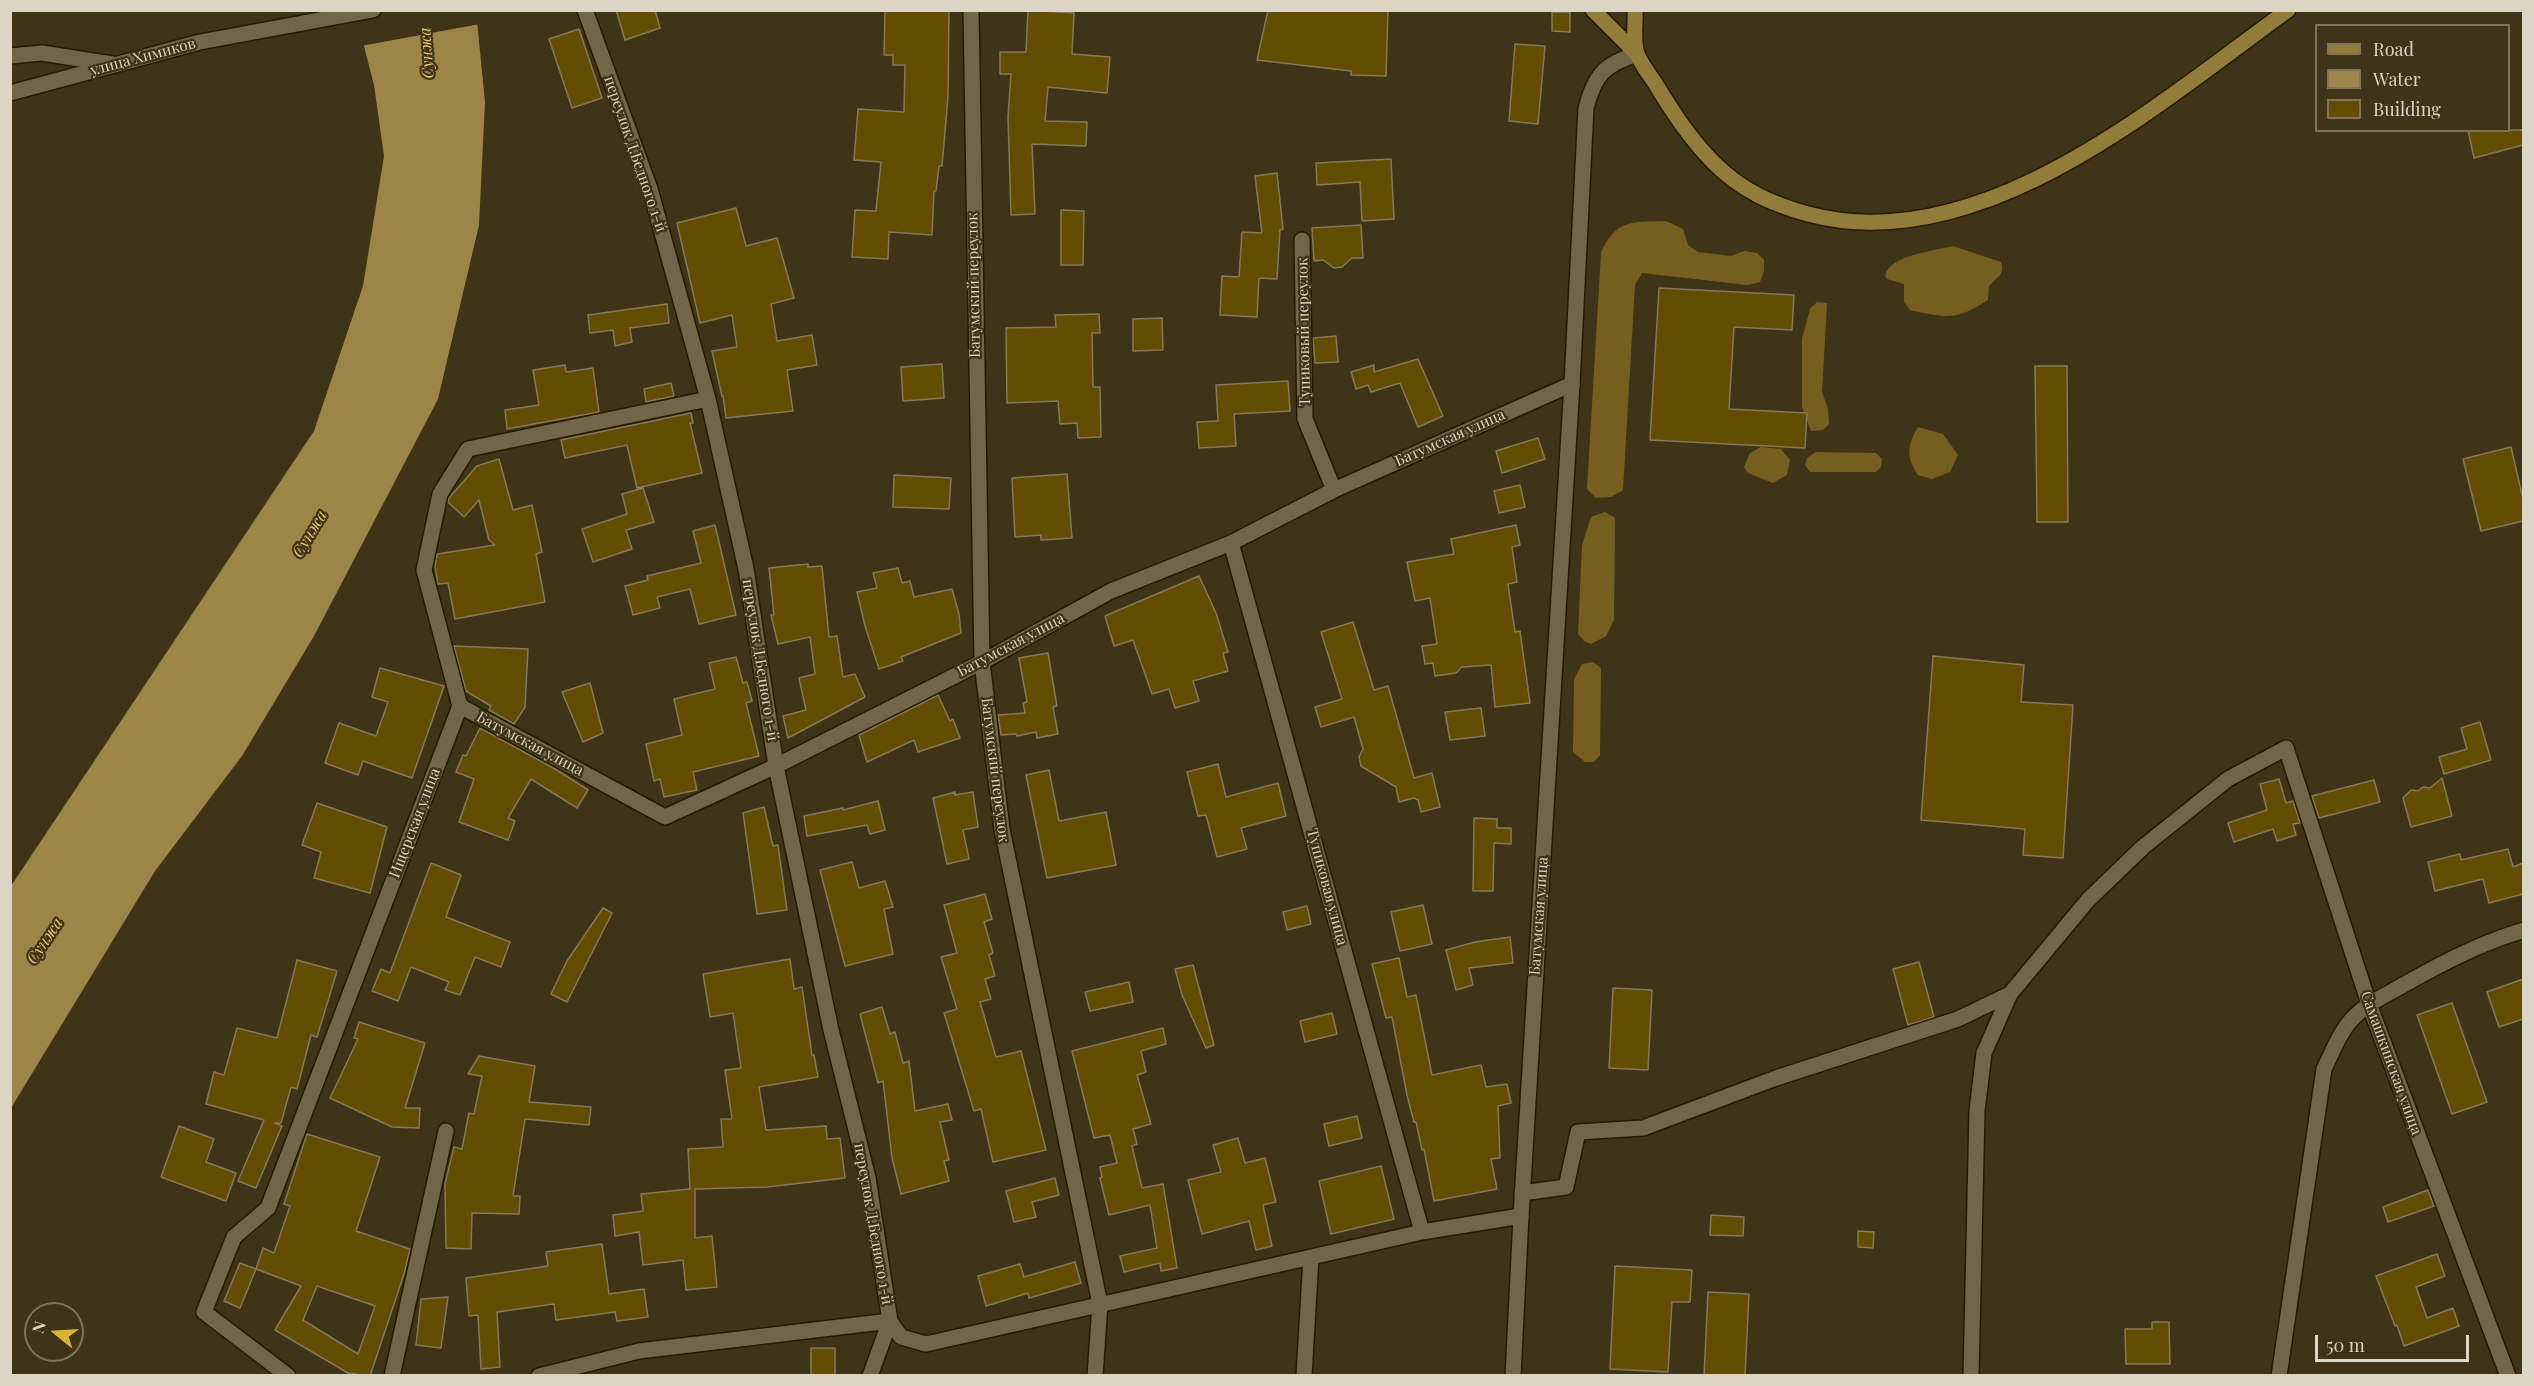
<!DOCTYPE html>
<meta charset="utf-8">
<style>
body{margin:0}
#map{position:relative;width:2534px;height:1386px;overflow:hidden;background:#3f3417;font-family:"Playfair Display",serif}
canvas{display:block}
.frame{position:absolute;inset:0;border:12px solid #dcd5c5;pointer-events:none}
.legend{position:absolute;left:2315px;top:24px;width:195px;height:108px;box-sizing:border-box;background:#3f3417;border:2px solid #7e745d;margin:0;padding:8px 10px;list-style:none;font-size:18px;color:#dcd5c5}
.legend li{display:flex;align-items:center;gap:12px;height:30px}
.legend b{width:30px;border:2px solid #7e745d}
.north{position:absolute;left:24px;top:1302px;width:60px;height:60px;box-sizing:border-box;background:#3f3417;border:2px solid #7e745d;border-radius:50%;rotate:288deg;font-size:16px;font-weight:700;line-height:24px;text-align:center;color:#dcd5c5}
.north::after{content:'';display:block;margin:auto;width:21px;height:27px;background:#dcb233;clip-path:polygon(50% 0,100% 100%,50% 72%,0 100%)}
.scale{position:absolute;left:2315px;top:1335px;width:154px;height:27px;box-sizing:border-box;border:3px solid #dcd5c5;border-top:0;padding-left:8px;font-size:18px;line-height:21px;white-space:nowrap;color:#dcd5c5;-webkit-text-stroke:4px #3f3417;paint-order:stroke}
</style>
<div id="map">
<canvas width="2534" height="1386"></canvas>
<div class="frame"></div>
<ul class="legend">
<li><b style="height:8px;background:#927c3a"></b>Road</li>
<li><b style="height:16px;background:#9d8547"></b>Water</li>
<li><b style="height:16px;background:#634d03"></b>Building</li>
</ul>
<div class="north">N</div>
<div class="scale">50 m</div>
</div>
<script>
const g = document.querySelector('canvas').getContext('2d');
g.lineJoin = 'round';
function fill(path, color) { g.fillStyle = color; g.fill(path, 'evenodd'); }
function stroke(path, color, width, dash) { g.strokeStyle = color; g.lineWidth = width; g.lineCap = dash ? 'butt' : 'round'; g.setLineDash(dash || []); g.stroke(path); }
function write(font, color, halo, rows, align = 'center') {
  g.font = font + ' "Playfair Display",serif'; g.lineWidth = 4.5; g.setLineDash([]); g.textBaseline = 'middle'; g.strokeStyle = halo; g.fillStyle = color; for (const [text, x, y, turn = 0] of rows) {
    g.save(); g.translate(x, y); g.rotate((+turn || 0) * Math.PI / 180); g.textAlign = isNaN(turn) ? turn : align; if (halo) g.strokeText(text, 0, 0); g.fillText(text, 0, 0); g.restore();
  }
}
fill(new Path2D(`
 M1666,221l17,8 5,16 10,7 33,4 13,-5 13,2 7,7v11l-4,11 -13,3 -105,-12 -7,12 -12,205 -12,7 -15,1 -9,-9 14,-236c14,-34 32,-31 65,-32z
 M1953,246l48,16c4,12 -4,16 -12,24l-1,14c-32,21 -42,18 -78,10l-6,-8v-18l-17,-5 -2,-3c4,-21 49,-25 68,-30z
 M1817,302l10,1 -5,89 6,17 1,15 -6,6 -12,1 -9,-24v-68l8,-30z
 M1918,427l25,7 15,21 -8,17 -18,7 -14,-4c-12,-18 -11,-29 0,-48z
 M1761,447l20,2 9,11 -3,15 -14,8 -25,-10 -4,-6 6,-14z
 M1816,452l60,1 6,6 -1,8 -5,5h-66l-5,-7 2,-7z
 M1605,512l10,6 -1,102 -8,16 -15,8 -7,-3 -6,-7 4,-89 9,-28z
 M1593,662l8,6 -1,87 -6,7h-9l-12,-10 1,-73 8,-15z`), '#765f1e');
fill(new Path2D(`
 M355,11h121l9,91 -6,123 -41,174 -124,237 -72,120 -87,115 -144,237v-222l303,-455 49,-145 21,-130 -10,-71z`), '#9d8547');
fill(new Path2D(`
 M352,10h127l1,14 -119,22z`), '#3f3417');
const building = new Path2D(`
 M616,10h39l5,18 -35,12z
 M885,10h64l-1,87 -6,69h-3l-3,25h-2l-2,44 -43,-3 -1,27 -36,-2 3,-47 21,1 5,-49 -27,-2 4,-51 46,3 1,-47h-12v-10h-9z
 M1028,10l46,3 -2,41 38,3 -3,36 -59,-6 -3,34 42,1 -1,24 -54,-2 3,70 -24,1 -3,-98 3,-43h-11v-22h26z
 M1268,10h120l-2,66 -35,-1v-4l-94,-11z
 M1552,12h18v20l-18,-1z
 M579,29l23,69 -30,10 -23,-69z
 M1515,44l30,2 -7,78 -29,-3z
 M2468,130h55v15l-49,13z
 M1391,159l3,60 -32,2 -2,-39 -43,3 -1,-22z
 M1277,173l6,56 -3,1 -3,49 -18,-1 -2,39 -37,-2 2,-39 17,1 3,-45 20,1 -7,-57z
 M736,208l10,38 31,-8 17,60 -23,6 6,37 35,-6 5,30 -30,5 6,41 -67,7 -3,-22h-1l-10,-45 25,-4 -5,-32 -32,8 -23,-100z
 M1061,210l23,1 -1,54h-22z
 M1361,225l2,33h-11l-10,9 -8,1 -11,-8 -9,1 -2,-33z
 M1659,288l135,7 -2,35 -58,-3 -5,82 78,4 -2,35 -155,-8z
 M667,304l2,19 -39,5 2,14 -17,4 -2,-16 -23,3 -2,-18z
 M1099,314l1,19h-8l1,54h7l1,50 -23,1 -1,-15 -17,1 -2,-23 -51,2 -1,-75 50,-1 -1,-12z
 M1162,318l1,32 -30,1v-32z
 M1336,336l2,26 -23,1 -2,-25z
 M1418,359l25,57 -25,11 -18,-44 -29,9 -3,-7 -12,4 -5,-17 23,-7v7z
 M942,364l2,34 -41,3 -2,-34z
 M565,365l1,7 27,-4 6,44 -92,17 -2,-19 34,-5 -6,-35z
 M2035,366h32l1,156h-31z
 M1288,381l2,30 -56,3 2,32 -37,2 -2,-26 21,-1 -2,-36z
 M671,383l3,13 -28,6 -2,-13z
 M691,413l2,10h-3l12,50 -65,15 -10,-43 -62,13 -4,-18z
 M1538,438l7,21 -43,14 -6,-22z
 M2511,447l12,52v22l-42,10 -18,-72z
 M499,459l14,51 19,-5 10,47 -6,2 9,48 -90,17 -7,-36 -10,1 -3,-18 2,-12 58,-9 -6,-5 -10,-40 -15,17 -16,-15 1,-4 28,-32z
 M1067,474l5,64 -31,2v-5l-26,2 -3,-59z
 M894,475l57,3 -2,31 -56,-2z
 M1520,485l5,22 -26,6 -5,-22z
 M643,488l11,34 -28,8 6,19 -39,13 -11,-33 45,-15 -5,-20z
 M715,525l21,90 -37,9 -9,-35 -33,8 3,11 -27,7 -8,-29 23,-6 -1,-4 54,-13 -8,-32z
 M1516,525l4,20 -8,2 5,35 -9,2 7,48 5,-1 10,72 -35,4 -4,-42 -29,2 -6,6 -21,3 -2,-13 -8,1 -3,-18 15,-2 -7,-46 -15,3 -8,-39 47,-8 -3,-15z
 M808,564v3l14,-1 7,71 8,-1 6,41 12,-3 10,23 -77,41 -5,-22 23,-6 -7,-32 16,-4 -5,-37 -32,7 -7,-29h3l-5,-47z
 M898,568l4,15 8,-2 4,16 38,-8 7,25 2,19 -60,24 2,4 -24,8 -14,-43 -8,-34 20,-4 -4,-15z
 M1199,576l17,37 12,39 -5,1 5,18 -35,10 6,20 -24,7 -6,-19 -17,5 -19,-54 -19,6 -9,-30z
 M1353,622l21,68 14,-4 26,92 18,-5 8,34 -19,5 -3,-12 -4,-2 -15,4 -3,-15 -35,-21 -2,-9 4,-8 -9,-32 -33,10 -6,-20 27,-8 -21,-67z
 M454,646l74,3 -3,58 -11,17 -25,-14 2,-4 -25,-15z
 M1048,653l9,53 -4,1 5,27 -21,4 -1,-6 -19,4 -1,-2 -15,1 -3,-20 27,-2 -2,-10 4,-1 -8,-44z
 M1933,656l91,9 -3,37 52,3 -10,153 -40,-3 2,-26 -104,-9z
 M736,657l7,26 4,-1 5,19 -6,2 13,53 -66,16 4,18 -33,7 -4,-18 -6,2 -8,-37 36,-9 -8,-36 41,-10 -6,-26z
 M380,668l64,18 -32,92 -49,-17 -5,14 -33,-12 14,-40 37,13 12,-34 -16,-5z
 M590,683l13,50 -20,9 -21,-50z
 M938,695l12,26 3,-2 7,19 -42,14 -4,-12 -47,22 -8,-27z
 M1481,708l4,28 -35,4 -5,-28z
 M2480,722l11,38 -47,14 -5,-17 28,-8 -6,-21z
 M480,728l77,42 31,20 -11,18 -46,-29 -23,39 7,3 -7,19 -49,-18 15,-43 -18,-7 7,-17 3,1z
 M1218,764l8,33 52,-14 8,33 -45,12 6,21 -30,8 -11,-42 -8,1 -11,-44z
 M1049,770l10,51 47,-9 10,53 -69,13 -21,-103z
 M2442,778l10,38 -41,11 -8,-29 8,-8 7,1 5,-4 7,1z
 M2279,779l7,24 7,-2 7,22 -7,1 3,11 -19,6 -4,-12 -39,13 -6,-19 39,-13 -7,-26z
 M2374,780l6,22 -61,16 -7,-22z
 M955,792v3l18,-3 5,35 -15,3 6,29 -22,5 -14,-66z
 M878,801l7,29 -15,4 -3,-9 -60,11 -3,-20 39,-8v2z
 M317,803l70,24 -17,66 -56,-15 7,-26 -19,-7z
 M764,807l9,39 5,-1 9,65 -30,4 -14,-101z
 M1474,818l23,1v9h14v16l-17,-1 -1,48h-20z
 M2508,849l5,18 10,-4v31l-34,9 -6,-24 -48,12 -7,-29 32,-8 1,6z
 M852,862l7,26 26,-7 8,26 -9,2 9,45 -48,12 -25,-96z
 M431,863l30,12 -15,42 64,25 -9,25 -26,-10 -15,38 -15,-5 4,-8 -38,-15 -13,34 -26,-10 9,-22 9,4z
 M985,894l7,25 -8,3 9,31 -4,2 6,21 -10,3 6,20 -11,3 16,55 25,-6 25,99 -53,12 -12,-53 -7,2 -30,-98 13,-4 -16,-52 16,-4 -13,-48z
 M1423,905l9,39 -32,7 -9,-39z
 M1307,906l4,18 -24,6 -4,-18z
 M603,908l9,5 -45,89 -16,-8 16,-33z
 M1510,937l3,26 -44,5 4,17 -17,5 -10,-40 29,-8z
 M1399,958l8,39 9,-2 16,80 49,-10 5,22 21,-3 4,19 -13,3 2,52 -9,1 6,30 -63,12 -10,-52 -2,1 -6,-28h-2l-7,-27 -15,-78 -6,1 -14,-54z
 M790,959l4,30 8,-2 10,68h2l4,22 -59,10 7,43 60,-4 1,13 13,-1 5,40 -78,9 -72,2v49l17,-2 5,51 -31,3 -3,-30 -40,5 -4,-33 -24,4 -2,-21 30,-4 -2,-17 49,-5 -2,-40 35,-2 -2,-28h11l-7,-49 16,-2 -8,-55 -23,4 -7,-43z
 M297,960l40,11 -20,66 -6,-2 -14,54 -6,-2 -10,36h-6l7,3 -26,62 -18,-7 26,-61 -58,-16 8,-32 10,3 13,-47 40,10z
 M1919,962l15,55 -26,8 -15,-56z
 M1193,965l21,80 -8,3 -24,-53 -7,-26z
 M2523,979v40l-24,8 -12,-35z
 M1129,982l4,20 -43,9 -5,-19z
 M1613,988l39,2 -4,80 -39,-2z
 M2452,1003l35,99 -35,12 -35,-99z
 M882,1007l8,27 5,-2 8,31 6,-2 6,50 33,-7 4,16 -12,2 9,38 -5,1 5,20 -48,13 -9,-36 -9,-77 -5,2 -18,-69z
 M1332,1013l5,21 -32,8 -5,-21z
 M359,1022l66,21 -20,65h15l-1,20 -27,-1 -62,-29 28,-59 -4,-1z
 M1163,1028l3,16 -25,7 5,21 -9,3 14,49 -18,5 4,15 -5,2 10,42 21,-4 14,84 -16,3 -1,-8 -36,9 -4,-16 37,-8 -7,-43 -41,10 -9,-37 2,-1 -2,-10 17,-4 -7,-28 -16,3 -22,-87z
 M479,1056l56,10 -6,36 62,5 -2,18 -64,-6 -12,77h7l-1,18 -47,-1 -1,36 -25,-1 -1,-64 9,-37 8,2 7,-36 5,1 8,-38 -14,-2z
 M1357,1116l5,22 -33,8 -5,-22z
 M179,1126l35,13 -8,23 30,11 -10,28 -65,-24z
 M307,1134l73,23 -24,74 54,18 -6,25 -34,102 -22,-3 -73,-43 26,-44 -45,-17 7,-21 11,5 16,-47 -6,-2zM317,1286l58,20 -17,48 -55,-34z
 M1238,1138l7,25 20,-5 11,44 -13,3 9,41 -16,4 -7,-29 -47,13 -14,-54 33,-8 -8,-27z
 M1381,1166l13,53 -63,15 -12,-53z
 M1055,1178l4,17 -27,7 4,15 -22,5 -8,-31z
 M2428,1190l6,16 -46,16 -5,-15z
 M1711,1215l33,2 -1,19 -33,-1z
 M1858,1231l16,1 -1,16 -15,-1z
 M602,1244l7,50 35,-5 4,28 -31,4 -2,-9 -59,8 -2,-16 -57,8 3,55 -19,2 -3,-54 -9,1 -3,-38 82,-12 -2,-14z
 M2437,1254l8,22 -29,11 11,31 26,-10 6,18 -55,20 -7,-21 -2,1 -19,-50z
 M1075,1262l6,21 -52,15 -1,-5 -42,13 -8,-30 42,-12 4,13z
 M240,1263l16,6 -16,39 -16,-7z
 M1615,1266l77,4 -2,32h-18l-4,70 -58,-3z
 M1708,1292l41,2 -4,82h-41z
 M448,1297l-7,51 -25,-3 5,-46z
 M2152,1322h17l1,42h-44l-1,-35h27z
 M811,1348h24v28h-24z`);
fill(building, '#634d03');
stroke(building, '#85795a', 1.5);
const minor = new Path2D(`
 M585,10l65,179 58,210 38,170 30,197 55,264 37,148 22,143 -20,55
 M971,10l11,652 20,167 98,475 -5,72
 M10,56l32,-3 70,11
 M1302,240l3,179 29,71
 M1231,543l191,689
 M460,706l205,111 111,-51 206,-104 129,-71 120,-48 103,-53 238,-106
 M1522,1193l44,-6 12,-55 65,-4 133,-50 182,-59 52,-25 78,-94 55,-53 85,-68 58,-31 83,256 139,372
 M288,1376l-84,-64 30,-75 34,-29 192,-502 -36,-136 16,-76 28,-45 240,-50
 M392,1376l54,-245
 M539,1376l100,-25 251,-30 11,16 25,7 496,-112 99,-16 -8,160
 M1304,1376l7,-119
 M1971,1376l6,-265 7,-58 26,-59
 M2279,1376l45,-307c9,-18 16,-38 30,-52 15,-15 34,-23 51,-33 39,-22 76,-41 119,-54`);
const tertiary = new Path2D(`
 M10,93l190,-51 173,-32
 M1521,1216l51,-832 14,-276c9,-33 17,-43 51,-54`);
const secondary = new Path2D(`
 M1593,10l44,44
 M1635,10c1,14 -3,33 3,46 4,9 11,18 17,27 17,28 35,56 59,80 27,27 57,41 94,51 172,46 350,-110 480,-204`);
stroke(minor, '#261b00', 18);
stroke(tertiary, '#261b00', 18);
stroke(secondary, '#261b00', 18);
stroke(minor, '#726648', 15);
stroke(tertiary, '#726648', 15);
stroke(secondary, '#927c3a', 15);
write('15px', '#dcd5c5', '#3f3417', [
 ["улица Химиков",143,57,-15],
 ["переулок Д.Бедного 1-й",635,154,71],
 ["Батумский переулок",974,285,-91],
 ["Тупиковый переулок",1304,332,-91],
 ["Батумская улица",1450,438,-24],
 ["Батумская улица",1011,645,-28],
 ["переулок Д.Бедного 1-й",760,660,81],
 ["Батумская улица",530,744,28],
 ["Батумский переулок",995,770,83],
 ["Ищерская улица",415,823,-69],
 ["Тупиковая улица",1327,887,75],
 ["Батумская улица",1539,916,-86],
 ["Самашкинская улица",2391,1063,70],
 ["переулок Д.Бедного 1-й",873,1224,80]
]);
write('italic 16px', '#ebc86e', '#3f3417', [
 ["Сунжа",427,53,-94],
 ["Сунжа",310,534,-59],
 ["Сунжа",45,941,-56]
]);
</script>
